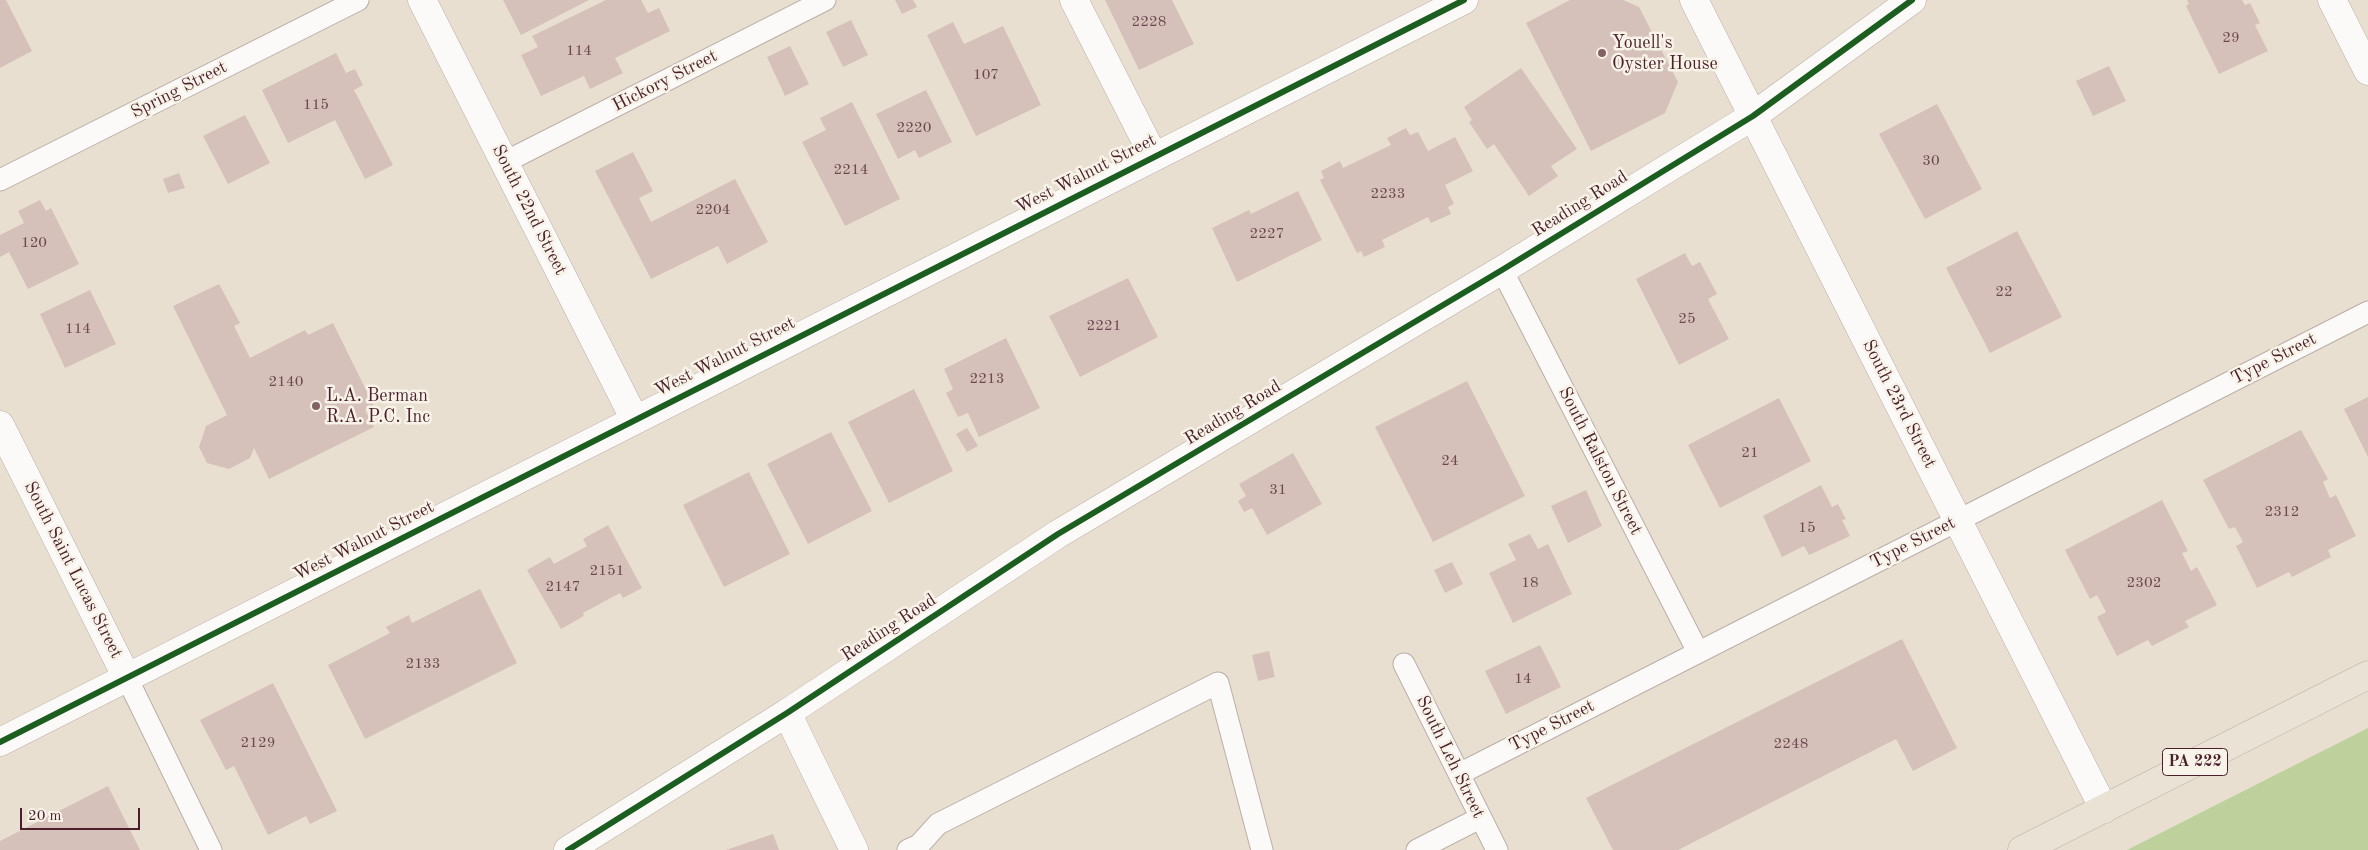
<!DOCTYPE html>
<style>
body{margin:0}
#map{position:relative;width:2368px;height:850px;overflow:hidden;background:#e9dfd1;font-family:"Old Standard TT",serif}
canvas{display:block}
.scale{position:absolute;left:20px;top:808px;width:120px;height:22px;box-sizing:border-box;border:2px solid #4a1f2b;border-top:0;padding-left:6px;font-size:15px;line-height:18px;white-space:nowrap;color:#4a1f2b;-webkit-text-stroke:4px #f7f3e8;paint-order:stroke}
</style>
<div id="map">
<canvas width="2368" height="850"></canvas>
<div class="scale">20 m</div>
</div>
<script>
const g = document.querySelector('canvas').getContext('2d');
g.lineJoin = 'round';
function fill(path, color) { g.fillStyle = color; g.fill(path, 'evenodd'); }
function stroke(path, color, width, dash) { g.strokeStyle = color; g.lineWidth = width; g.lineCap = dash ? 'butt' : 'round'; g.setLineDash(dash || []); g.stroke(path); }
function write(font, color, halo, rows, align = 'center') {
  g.font = font + ' "Old Standard TT",serif'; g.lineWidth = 5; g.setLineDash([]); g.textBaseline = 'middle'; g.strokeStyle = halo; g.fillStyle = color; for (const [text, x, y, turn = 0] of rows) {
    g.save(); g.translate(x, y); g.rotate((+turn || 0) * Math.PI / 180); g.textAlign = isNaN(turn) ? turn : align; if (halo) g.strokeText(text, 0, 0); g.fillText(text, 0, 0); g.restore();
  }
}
fill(new Path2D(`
 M2368,728v122h-241z`), '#bed09c');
fill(new Path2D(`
 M0,0h6l26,51 -32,17z
 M503,0h86l-68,35z
 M606,0h35l7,13 11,-5 11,23 -55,27 8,15 -33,16 -6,-13 -43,20 -20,-41 17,-8 -6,-11z
 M895,0h18l4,7 -15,7z
 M1105,0h67l22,44 -55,26z
 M1570,0h53l16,7 39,75 -13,31 -74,38 -65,-128z
 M2187,0h55l3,5 5,-2 10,20 -5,2 13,26 -49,23 -33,-68 3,-2z
 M851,20l17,35 -25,12 -17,-35z
 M953,22l11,22 39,-18 38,79 -65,31 -49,-101z
 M790,46l19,38 -24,12 -18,-39z
 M336,53l10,20 9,-4 8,16 -9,5 39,75 -28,14 -30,-59 -47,23 -26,-53z
 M2109,66l17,35 -33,15 -17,-35z
 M1521,68l56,81 -26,17 7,10 -29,20 -35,-52 -7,5 -18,-27 3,-2 -8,-13z
 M926,90l26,52 -33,16 -4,-8 -17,9 -22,-45z
 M852,102l48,97 -55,27 -43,-84 24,-12 -6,-12z
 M1937,104l45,85 -57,30 -46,-85z
 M245,115l25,48 -42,21 -25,-48z
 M1406,128l4,7 8,-3 10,19 27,-14 18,34 -28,14 9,19 -6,3 3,7 -20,9 -3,-6 -46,23 3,7 -21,10 -3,-6 -4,2 -37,-73 4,-2 -3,-7 19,-10 3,7 48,-23 -4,-7z
 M633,152l20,39 -14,7 12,24 84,-43 33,63 -41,22 -9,-18 -67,33 -56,-108z
 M179,173l6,15 -17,5 -5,-14z
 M1298,191l24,49 -85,42 -25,-54 37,-18 2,4z
 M40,200l6,11 5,-3 28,56 -51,25 -19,-37 -9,5v-22l24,-12 -6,-12z
 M2017,231l45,86 -72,36 -44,-85z
 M1685,253l7,13 8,-4 17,32 -9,5 21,40 -50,26 -43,-86z
 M1128,278l30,59 -78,40 -31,-61z
 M219,284l21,39 -6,3 16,32 55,-28 3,5 25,-12 41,83 -9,4 9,17 -105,52 -15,-31 -4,10 -21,11 -22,-6 -8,-16 7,-21 21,-11 -54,-109z
 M90,290l26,54 -51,24 -25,-54z
 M1006,338l34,70 -61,29 -11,-24 -10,4 -12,-24 7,-4 -9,-20z
 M1467,381l58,115 -92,46 -58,-115z
 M914,389l39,82 -64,32 -41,-81z
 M2368,397v60l-24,-48z
 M1779,398l32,63 -91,47 -32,-63z
 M967,428l11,18 -11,6 -11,-18z
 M2301,430l27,49 -5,3 7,16 6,-3 20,41 -28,14 3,7 -39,20 -3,-5 -32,16 -21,-42 7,-4 -8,-15 -6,2 -26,-49z
 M831,432l41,79 -64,33 -41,-80z
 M1293,453l29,51 -55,31 -15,-27 -8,4 -6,-11 8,-5 -7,-12z
 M749,472l41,82 -66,33 -41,-82z
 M1821,485l11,22 6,-3 8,15 -4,1 8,16 -41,19 -5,-9 -22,11 -19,-41z
 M1586,490l16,36 -34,17 -17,-37z
 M2162,500l26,51 -6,2 9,18 6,-4 20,38 -32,16 4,6 -37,19 -4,-6 -31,16 -20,-39 9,-5 -9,-17 -7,4 -25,-49z
 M608,525l34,63 -19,10 -3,-5 -37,20 1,3 -23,13 -34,-59 23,-13 4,7 33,-18 -4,-7z
 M1530,534l8,15 10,-5 24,50 -59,29 -24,-50 27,-13 -8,-16z
 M1452,562l11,22 -18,9 -11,-23z
 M480,589l37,74 -152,76 -37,-74 62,-32 -4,-6 23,-12 3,8z
 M1902,639l55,109 -44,23 -17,-32 -218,111h-65l-27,-52z
 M1540,645l21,42 -55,27 -21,-43z
 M1269,651l6,26 -17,4 -6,-26z
 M273,683l64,128 -27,13 -4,-8 -38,19 -34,-69 -8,4 -26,-50z
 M108,786l32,64h-140v-9z
 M773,834l6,16h-53z`), '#d5c1ba');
const service = new Path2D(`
 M505,162l320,-162
 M0,180l358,-180
 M1502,270l196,382
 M1404,664l93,186
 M127,678l84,172
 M1459,774l909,-462
 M908,850l11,-5 19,-21 280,-141 44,167
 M1417,850l63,-32`);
const minor = new Path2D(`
 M422,0l213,420
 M1074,0l80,157
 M1694,0l410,809
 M2332,0l36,71
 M0,425l127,253
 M787,713l67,137
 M0,742l1464,-742`);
const tertiary = new Path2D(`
 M568,850l219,-137 271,-179 444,-264 251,-154 159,-116`);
const primary = new Path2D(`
 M2022,850l346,-175`);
stroke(service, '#b9afa7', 23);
stroke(minor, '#b9afa7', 29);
stroke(tertiary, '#b9afa7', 29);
stroke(primary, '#b9afa7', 29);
stroke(service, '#fcfaf8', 21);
stroke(minor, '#fcfaf8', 28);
stroke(tertiary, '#fcfaf8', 28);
stroke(primary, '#e9e2d5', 28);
stroke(new Path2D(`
 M0,742l1464,-742
 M568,850l219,-137 271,-179 444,-264 251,-154 159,-116`), '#1b5e20', 6);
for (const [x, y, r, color] of [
 [1602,53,5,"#826265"],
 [316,406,5,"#826265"]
]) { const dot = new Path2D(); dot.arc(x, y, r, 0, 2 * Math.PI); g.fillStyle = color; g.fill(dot); stroke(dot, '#f7f3e8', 2); }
write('15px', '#6d484f', null, [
 ["2228",1149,22],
 ["29",2231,38],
 ["114",579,51],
 ["107",986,75],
 ["115",316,105],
 ["2220",914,128],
 ["30",1931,161],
 ["2214",851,170],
 ["2233",1388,194],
 ["2204",713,210],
 ["2227",1267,234],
 ["120",34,243],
 ["22",2004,292],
 ["25",1687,319],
 ["2221",1104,326],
 ["114",78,329],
 ["2213",987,379],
 ["2140",286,382],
 ["21",1750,453],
 ["24",1450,461],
 ["31",1278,490],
 ["2312",2282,512],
 ["15",1807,528],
 ["2151",607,571],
 ["18",1530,583],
 ["2302",2144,583],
 ["2147",563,587],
 ["2133",423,664],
 ["14",1523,679],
 ["2129",258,743],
 ["2248",1791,744]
]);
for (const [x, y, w] of [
 [2195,762,65]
]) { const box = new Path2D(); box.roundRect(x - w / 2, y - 13.5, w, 27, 4); g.fillStyle = '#f7f3e8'; g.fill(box); stroke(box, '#4a1f2b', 1); }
write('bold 16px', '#4a1f2b', null, [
 ["PA 222",2195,762]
]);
write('18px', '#4a1f2b', '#f7f3e8', [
 ["Youell's",1612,43],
 ["Oyster House",1612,64],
 ["L.A. Berman",326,396],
 ["R.A. P.C. Inc",326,417]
], 'left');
write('18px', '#4a1f2b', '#f7f3e8', [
 ["Hickory Street",665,81,-27],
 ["Spring Street",179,90,-27],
 ["West Walnut Street",1086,174,-27],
 ["Reading Road",1580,204,-32],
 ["South 22nd Street",529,210,63],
 ["West Walnut Street",725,357,-27],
 ["Type Street",2274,359,-27],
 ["South 23rd Street",1899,404,63],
 ["Reading Road",1233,413,-31],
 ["South Ralston Street",1600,461,63],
 ["West Walnut Street",364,541,-27],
 ["Type Street",1913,543,-27],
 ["South Saint Lucas Street",73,570,63],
 ["Reading Road",889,628,-33],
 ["Type Street",1552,726,-27],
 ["South Leh Street",1450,757,64]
]);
</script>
